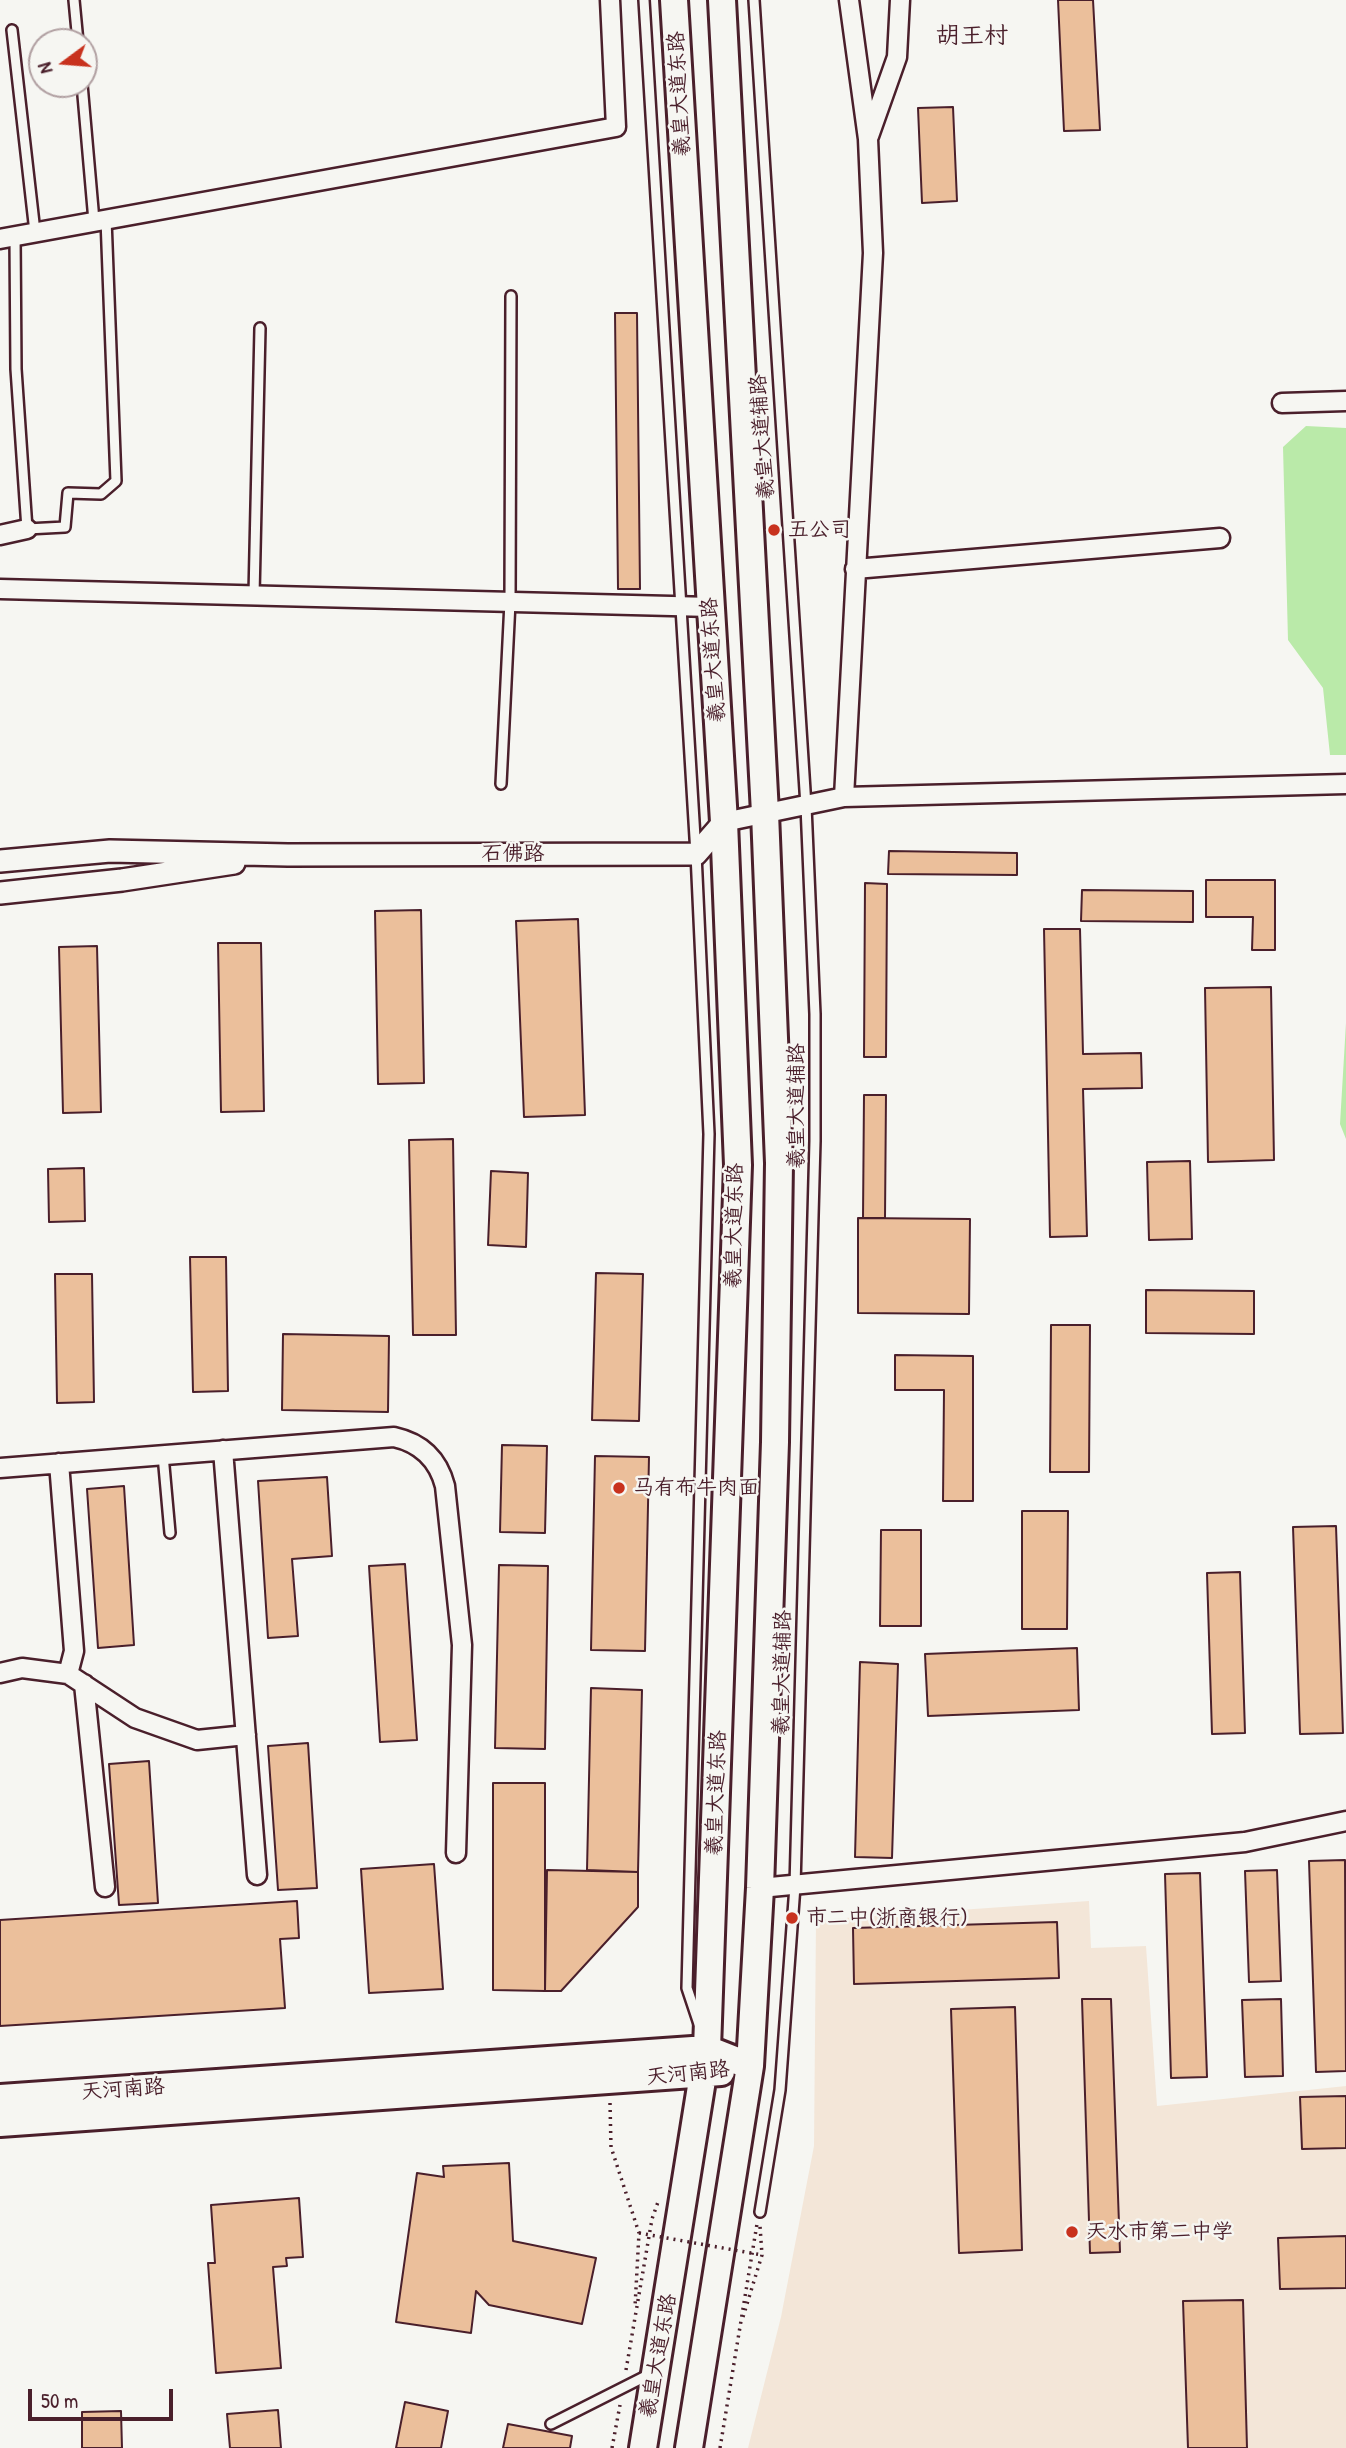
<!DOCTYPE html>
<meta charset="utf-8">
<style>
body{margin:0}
#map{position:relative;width:1346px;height:2448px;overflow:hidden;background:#f6f6f2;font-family:"Patrick Hand",sans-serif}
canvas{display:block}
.north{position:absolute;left:28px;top:28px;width:70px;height:70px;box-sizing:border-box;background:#f6f6f2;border:2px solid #b1a0a2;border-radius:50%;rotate:254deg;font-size:19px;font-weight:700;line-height:28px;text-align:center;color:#4a1f2b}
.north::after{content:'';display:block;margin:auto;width:24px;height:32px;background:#c8321e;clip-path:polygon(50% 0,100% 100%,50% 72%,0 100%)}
.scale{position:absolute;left:28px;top:2389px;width:145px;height:32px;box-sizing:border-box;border:4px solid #4a1f2b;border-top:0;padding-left:9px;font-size:21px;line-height:24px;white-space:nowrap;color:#4a1f2b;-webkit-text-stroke:5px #f6f6f2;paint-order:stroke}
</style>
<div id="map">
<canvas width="1346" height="2448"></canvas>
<div class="north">N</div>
<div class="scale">50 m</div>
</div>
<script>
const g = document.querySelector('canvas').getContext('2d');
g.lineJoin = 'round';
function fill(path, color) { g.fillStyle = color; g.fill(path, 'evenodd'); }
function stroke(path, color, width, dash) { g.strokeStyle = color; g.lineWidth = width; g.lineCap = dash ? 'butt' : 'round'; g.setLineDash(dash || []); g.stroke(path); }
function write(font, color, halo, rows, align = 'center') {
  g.font = font + ' "Patrick Hand","LXGW WenKai TC",sans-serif'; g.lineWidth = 5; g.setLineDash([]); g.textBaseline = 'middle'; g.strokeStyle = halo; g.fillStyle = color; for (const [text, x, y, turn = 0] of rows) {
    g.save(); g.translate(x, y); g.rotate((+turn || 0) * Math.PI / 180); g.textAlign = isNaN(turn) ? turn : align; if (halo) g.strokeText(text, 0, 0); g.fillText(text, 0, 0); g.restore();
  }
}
fill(new Path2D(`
 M1089,1901l2,47 55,-2 11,160 189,-20v362h-598l33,-131 33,-171 2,-226z`), '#f3e6d8');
fill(new Path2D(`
 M1306,426l40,2v327h-16l-7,-67 -35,-48 -5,-193z
 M1346,1023v116l-6,-15z`), '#baeaa9');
const building = new Path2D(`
 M1058,0h35l7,130 -36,1z
 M953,107l4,94 -35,2 -4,-95z
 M615,313h22l3,276h-22z
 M889,851l128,2v22l-129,-1z
 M1206,880h69v70h-23l1,-33h-47z
 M865,883l22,1 -1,173h-22z
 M1082,890l111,1v31l-112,-1z
 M421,910l3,173 -46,1 -3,-173z
 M578,919l7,196 -61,2 -8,-196z
 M1044,929h36l3,125 58,-1 1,35 -59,1 4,147 -37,1z
 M218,943h43l3,168 -43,1z
 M97,946l4,166 -38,1 -4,-166z
 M1271,987l3,173 -66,2 -3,-174z
 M864,1095h22l-1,123h-22z
 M453,1139l3,196h-43l-4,-195z
 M1190,1161l2,78 -43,1 -2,-78z
 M84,1168l1,53 -36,1 -1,-53z
 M491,1171l37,2 -2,74 -38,-2z
 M858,1218l112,1 -1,95 -111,-1z
 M190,1257h36l2,134 -35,1z
 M596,1273l47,1 -4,147 -47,-1z
 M55,1274h37l2,128 -37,1z
 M1146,1290l108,1v43l-108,-1z
 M1051,1325h39l-1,147h-39z
 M283,1334l106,2 -1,76 -106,-2z
 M895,1355l78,1v145h-30l1,-111h-49z
 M502,1445l45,1 -2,87 -45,-1z
 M595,1456l54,1 -4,194 -54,-1z
 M327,1477l5,79 -40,3 6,77 -30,2 -10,-157z
 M124,1486l10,159 -36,3 -11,-159z
 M1022,1511h46l-1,118h-45z
 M1336,1526l7,207 -43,1 -7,-207z
 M881,1530h40v96h-41z
 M405,1564l12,176 -37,2 -11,-176z
 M499,1565l49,1 -3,183 -50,-1z
 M1240,1572l5,161 -33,1 -5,-161z
 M1077,1648l2,62 -151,6 -3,-62z
 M860,1662l38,2 -6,194 -37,-1z
 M591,1688l51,2 -4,182 -51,-2z
 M308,1743l9,145 -39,2 -10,-144z
 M149,1761l9,142 -39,2 -10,-141z
 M493,1783h52v208l-52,-1z
 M1345,1860l1,211 -30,1 -7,-211z
 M434,1864l9,125 -74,4 -8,-124z
 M547,1870l91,2v35l-77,84h-16z
 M1277,1870l4,111 -32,1 -4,-111z
 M1200,1873l7,204 -36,1 -6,-204z
 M297,1901l2,37 -19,1 5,69 -285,18v-106z
 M1057,1922l2,56 -205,6 -1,-56z
 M1082,1999h29l9,253 -30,1z
 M1281,1999l2,77 -38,1 -3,-77z
 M1015,2007l7,243 -63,3 -8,-244z
 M1346,2096v52l-44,1 -2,-52z
 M509,2163l4,78 83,17 -14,66 -93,-19 -13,-14 -5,42 -75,-11 21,-149 27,4 -1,-11z
 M299,2198l4,59 -17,1 1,8 -14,1 8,101 -65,5 -8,-110h7l-4,-58z
 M1346,2236v52l-66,1 -2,-51z
 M1243,2300l4,148h-59l-5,-147z
 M405,2402l43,9 -7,37h-45z
 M278,2410l3,38h-51l-3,-34z
 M121,2411l1,37h-40v-36z
 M508,2424l64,12 -2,12h-67z`);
fill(building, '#ebbf9b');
stroke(building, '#4a1f2b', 2);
const service = new Path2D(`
 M74,0l4,42
 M644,0l52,854 13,280 -22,854 12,36
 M754,0l52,806 9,208v127l-20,745 -15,204 -20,122
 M12,30l23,202
 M82,84l12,137
 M15,236l1,133 11,160 38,-2 3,-34 33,1 15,-13 -10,-262
 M254,595l6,-267
 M501,784l9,-182 1,-306
 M163,1455l7,78
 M551,2424l99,-50`);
const minor = new Path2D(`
 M869,136l28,-79 3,-57
 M0,239l616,-112 -6,-127
 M1282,403l64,-2
 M0,535l27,-6
 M855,569l365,-31
 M0,589l711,18
 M844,797l502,-13
 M724,822l120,-25 29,-544 -5,-114 -19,-139
 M223,1450l34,425
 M59,1463l15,188 -6,23
 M0,1468l394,-31c27,6 44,22 51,49l17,159 -6,208
 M0,1673l22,-5 46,6 67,44 62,22 49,-5
 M84,1684l21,203
 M760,1888l485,-46 101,-21`);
const tertiary = new Path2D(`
 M0,861l110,-10 178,4 408,-1 28,-32
 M0,893l122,-13 112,-17`);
const primary = new Path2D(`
 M0,2098l707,-49 43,17
 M0,2123l721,-51
 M643,2448l64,-399 31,-884 -14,-343 -50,-822
 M689,2448l61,-382 10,-178 15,-446 4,-279 -14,-350 -43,-813`);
stroke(service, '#4a1f2b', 14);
stroke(minor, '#4a1f2b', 23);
stroke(tertiary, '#4a1f2b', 26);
stroke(primary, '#4a1f2b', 32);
stroke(new Path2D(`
 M610,2103l1,44 28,86 -4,74
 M743,2317l19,-62 -2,-29
 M626,2370l26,-151 6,-17
 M612,2448l8,-43
 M720,2448l37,-224`), '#4a1f2b', 3.5, [2, 5]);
stroke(service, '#f6f6f2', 9);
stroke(minor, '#f6f6f2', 18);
stroke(tertiary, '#f6f6f2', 21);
stroke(primary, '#f6f6f2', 26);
stroke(new Path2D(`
 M639,2233l123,22`), '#4a1f2b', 3.5, [2, 5]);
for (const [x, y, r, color] of [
 [774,530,7,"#c8321e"],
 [619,1488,7,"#c8321e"],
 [792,1918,7,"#c8321e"],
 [1072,2232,7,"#c8321e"]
]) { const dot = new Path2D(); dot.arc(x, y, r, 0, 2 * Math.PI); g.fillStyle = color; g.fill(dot); stroke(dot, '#f6f6f2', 2.5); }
write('21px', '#4a1f2b', '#f6f6f2', [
 ["羲皇大道东路",680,94,-93],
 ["羲皇大道辅路",763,437,-94],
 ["羲皇大道东路",714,660,-94],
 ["石佛路",513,854],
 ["羲皇大道辅路",797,1106,-90],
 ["羲皇大道东路",735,1226,-89],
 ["羲皇大道辅路",783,1673,-89],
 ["羲皇大道东路",717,1793,-88],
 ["天河南路",688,2074,-6],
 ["天河南路",123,2090,-4],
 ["羲皇大道东路",659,2356,-80]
]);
write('21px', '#4a1f2b', '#f6f6f2', [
 ["五公司",788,530],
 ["马有布牛肉面",633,1488],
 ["市二中(浙商银行)",806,1918],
 ["天水市第二中学",1086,2232]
], 'left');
write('24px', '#4a1f2b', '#f6f6f2', [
 ["胡王村",972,37]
]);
</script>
